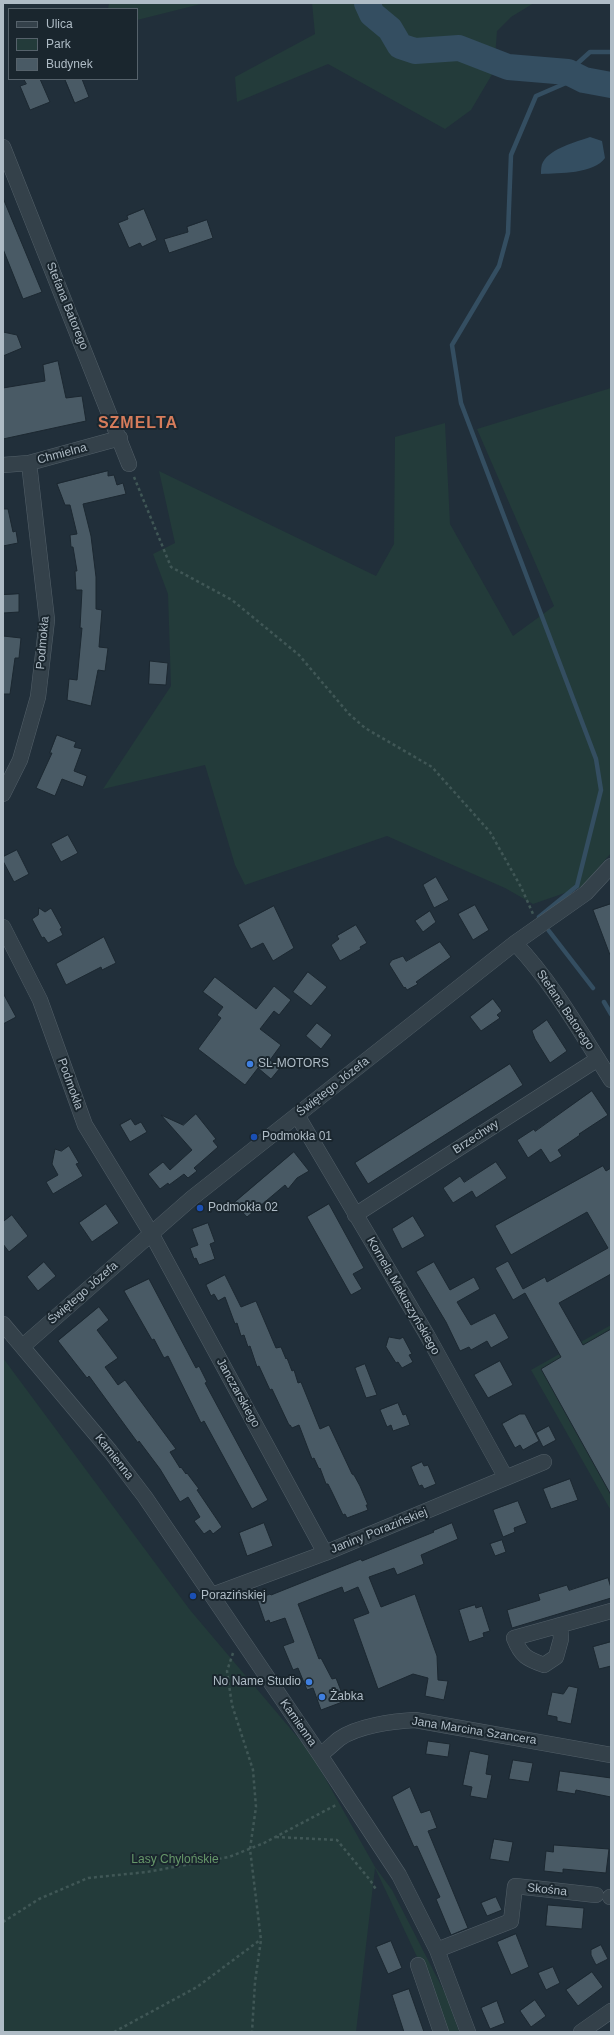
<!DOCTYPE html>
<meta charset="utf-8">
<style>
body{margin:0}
#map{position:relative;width:614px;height:2035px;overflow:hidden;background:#212f3a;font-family:Arial,sans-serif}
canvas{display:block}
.frame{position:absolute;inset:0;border:4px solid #afbcc6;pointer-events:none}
.legend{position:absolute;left:8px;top:8px;width:130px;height:72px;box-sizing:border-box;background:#1a262e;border:1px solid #56626b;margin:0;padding:5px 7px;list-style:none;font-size:12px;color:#afbcc6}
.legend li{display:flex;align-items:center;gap:8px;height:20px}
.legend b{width:20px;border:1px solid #56626b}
</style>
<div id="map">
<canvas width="614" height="2035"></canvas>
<div class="frame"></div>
<ul class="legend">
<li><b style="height:5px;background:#34414a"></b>Ulica</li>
<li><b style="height:11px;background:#233b3a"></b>Park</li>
<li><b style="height:11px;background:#495a65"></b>Budynek</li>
</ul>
</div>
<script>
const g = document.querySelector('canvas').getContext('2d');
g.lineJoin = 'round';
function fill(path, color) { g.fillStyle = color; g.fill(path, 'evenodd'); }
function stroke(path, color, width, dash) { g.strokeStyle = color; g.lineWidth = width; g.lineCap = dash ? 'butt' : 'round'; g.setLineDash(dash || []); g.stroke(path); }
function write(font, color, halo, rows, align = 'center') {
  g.font = font + ' Arial,sans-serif'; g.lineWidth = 4; g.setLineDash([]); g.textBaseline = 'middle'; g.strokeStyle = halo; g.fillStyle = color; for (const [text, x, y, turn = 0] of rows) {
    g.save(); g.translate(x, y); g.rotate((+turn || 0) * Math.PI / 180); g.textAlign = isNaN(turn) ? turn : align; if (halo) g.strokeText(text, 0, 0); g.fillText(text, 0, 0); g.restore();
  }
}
fill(new Path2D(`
 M109,3h96l-68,17v-11h-29z
 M312,3h222l-23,14 -14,14 -3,40 -23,39 -26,19 -117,-65 -91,38 -2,-25 80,-43z
 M611,388v465l-29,34 -49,17 -28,-16 -118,-52 -142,49 -10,-20 -30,-100 -102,24 68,-103 -3,-92 -15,-40 22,-11 -16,-72 217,105 18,-32 1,-107 50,-14 5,101 63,112 41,-30 -77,-177z
 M611,1325v184h-1l-79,-139z
 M3,1358l187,252 121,143 64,114 17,23 54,105 13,37h-15l-16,-52 -53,-112 -19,164h-353z`), '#233b3a');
fill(new Path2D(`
 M590,137l12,4 3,17c-11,16 -46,15 -64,16 0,-4 0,-9 2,-12 8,-14 33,-20 47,-25z`), '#344e61');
stroke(new Path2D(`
 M539,917l38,-31 24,-96 -5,-31 -135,-356 -9,-58 47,-79 9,-33 3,-78 25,-59 30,-13 2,-11 22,-20h21
 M549,931l44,57
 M604,1002l7,12`), '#344e61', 4.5);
stroke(new Path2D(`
 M367,3l5,11 18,15 10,17 15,5 44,-3 49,19 60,5 16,8 27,5`), '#344e61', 26);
const building = new Path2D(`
 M24,79h16l10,23 -20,8 -10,-24 6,-2z
 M65,79h17l7,18 -14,6z
 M3,198l39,94 -19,7 -20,-50z
 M144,209l13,31 -15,7 -2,-4 -11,5 -11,-25 10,-4 -1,-3z
 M207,220l6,18 -44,15 -5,-14 24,-7 -1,-5z
 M3,332l14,3 5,13 -19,8z
 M58,361l8,37 16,-2 4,25 -83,18v-51l42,-7 -2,-16z
 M108,471v5l6,-1 3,10 6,-2 3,11 -43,10 8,32 5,41v32l6,1 -3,37 9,1 -3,23 -7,-1 -7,36 -24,-6 2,-21 8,1 5,-52h-2l2,-38h-6l-1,-19h2l-4,-24h-2l-1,-12 7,-1 -7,-29h-5l-8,-21z
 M3,509h5l5,23 3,-1 2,12 -15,3z
 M19,594v18l-16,1v-18z
 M3,636l18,2 -2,20h-4l-5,36h-7z
 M150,661l18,2 -2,22 -17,-1z
 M57,735l19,7 -2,5 8,2 -8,22 13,5 -4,11 -21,-8 -7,17 -19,-8 16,-35h-2z
 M68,835l10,18 -17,9 -10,-18z
 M17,850l12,24 -15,8 -11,-21v-4z
 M436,877l13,23 -15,8 -11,-23z
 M611,904v51h-1l-17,-45z
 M475,905l14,25 -16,10 -15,-26z
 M274,906l20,42 -21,13 -10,-18 -12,6 -13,-24z
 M39,908l6,4 6,-4 11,20 -2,1 3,6 -15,8 -4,-6 -2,1 -10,-19 6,-4z
 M430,911l6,11 -13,10 -8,-11z
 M356,925l11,18 -7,4 1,2 -21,12 -9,-16 8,-6 -2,-3z
 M104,937l12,26 -14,7 -1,-3 -35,18 -10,-21z
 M440,942l11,15 -35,25 2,2 -11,6 -2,-3 -1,1 -15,-24 3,-4 11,-4 3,5z
 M308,972l19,15 -16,19 -18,-14z
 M215,977l41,32 18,-23 17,14 -12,15 -5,-4 -14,18 21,16 -11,15 10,8 -9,11 -13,-11 -13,17 -47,-36 23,-31 -4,-3 6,-8 -20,-15z
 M3,993l13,24 -13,7z
 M493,999l9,12 -5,4 3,3 -19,13 -11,-14z
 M547,1020l20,31 -17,12 -15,-24 -3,-8z
 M317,1023l15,12 -11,14 -15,-13z
 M510,1064l13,21 -155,99 -13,-21z
 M592,1091l16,24 -29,19 1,1 -22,15 4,6 -12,7 -9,-14 -13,9 -11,-18 17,-11 1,2z
 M196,1114l20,25 -3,2 5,6 -24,21 3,3 -9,7 -4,-4 -15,11 -1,-2 -8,6 -12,-15 15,-12 7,8 22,-20 -31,-35 22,10z
 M131,1119l4,6 6,-3 6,10 -17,10 -10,-17z
 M69,1146l10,17 -3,1 7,12 -30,18 -7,-12 12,-7 -6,-11 3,-15 6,2z
 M294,1152l15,19 -12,7 -9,11 -3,-4 -38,32 -13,-14z
 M496,1162l11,16 -31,20 -4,-7 -19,12 -10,-15 17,-12 4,6z
 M603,1166l3,5 5,-3v106l-52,29 24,42 28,-16v166l-70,-126 20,-12 -36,-64 -12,7 -18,-32 13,-7 15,28 22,-12 2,5 61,-34 -21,-36 -76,43 -16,-29z
 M106,1204l13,19 -27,19 -13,-19z
 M329,1204l35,64 -11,6 9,15 -11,6 -44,-78z
 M12,1215l16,21 -19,16 -6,-8v-22z
 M413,1216l12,20 -23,13 -10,-20z
 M208,1223l7,19 -5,2 5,15 -16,6 -3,-7 -2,1 -4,-11 8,-3 -6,-16z
 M44,1262l12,14 -18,15 -11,-14z
 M434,1262l16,28 24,-13 6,12 -23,13 14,23 24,-12 14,25 -18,10 -4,-7 -16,9 -2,-3 -9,4 -14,-29 -30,-50z
 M225,1275l16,32 15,-6 20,47 5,-1 5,12 1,-1 5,13 2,-1 4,13 3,-1 19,47 9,-4 23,49 2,1 6,11 8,19h-2l2,5 -21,8 -2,-4 -2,1 -11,-23 -4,-8h-2l-6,-16 -1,1 -5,-11 -2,1 -13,-34 -7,3 -2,-3h-1l-17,-36 -2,1 -11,-24 -2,1 -7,-21 -2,1 -4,-12 -3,1 -4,-13 -2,1 -10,-27 -7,4 -4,-7 -3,2 -5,-11z
 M149,1279l47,89 3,-2 8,16 -2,1 63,117 -16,9 -48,-88 -3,2 -33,-67 -4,2 -10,-19 -2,1 -28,-49z
 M99,1307l10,13 -12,10 21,28 -13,9 13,18 7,-5 51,69 -6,3 10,16 1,-1 5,7 1,-1 12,16 -2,1 25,37 -9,7 -3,-4 -6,4 -10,-13 6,-4 -12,-20 -8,5 -20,-33 -21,-28 -1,2 -49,-67 -2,2 -29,-37z
 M389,1337l11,2 3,-2 9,17 -3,1 4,7 -11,6 -4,-6 -2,1 -10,-16z
 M500,1361l13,24 -25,13 -14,-23z
 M365,1364l12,31 -11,3 -11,-30z
 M398,1403l5,12 3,-1 4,11 -17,6 -2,-6 -4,2 -7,-17z
 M520,1414h5l14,27 -16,9 -3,-5 -5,3 -13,-24z
 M549,1426l7,14 -13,7 -7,-14z
 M422,1462l2,4 4,-1 8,19 -12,5 -2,-4 -3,1 -8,-19z
 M570,1479l8,21 -27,9 -8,-20z
 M518,1501l9,22 -13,5 1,4 -12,5 -10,-27z
 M264,1523l9,23 -26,10 -8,-23z
 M452,1523l6,16 -37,16 3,9 -27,11 -3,-7 -25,9 12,30 34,-13 22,62 1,24 10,1 -4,19 -19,-4 3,-18 -15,-4 -35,15 -25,-70 16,-6 -11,-26 -14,6 -2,-6 -44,17 21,55 2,-1 11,21 4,-1 9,23 -24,9 -8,-22 -6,2 -9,-22 -5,2 -10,-24 11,-4 -9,-24 -15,5 -1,-3 -4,2 -8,-23 13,-5 1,1 90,-36 1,2 72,-29 -1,-1z
 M502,1540l4,12 -11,4 -5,-12z
 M608,1578l3,10v10l-99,30 -5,-18 33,-10 -2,-6 29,-9 2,5z
 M475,1605l1,3 6,-2 8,25 -7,2 1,4 -15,5 -10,-32z
 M611,1642v24l-12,3 -6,-22z
 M569,1686l9,2 -7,36 -14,-3v-4l-10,-2 5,-23 11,2z
 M428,1741l22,3 -2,13 -22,-3z
 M470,1751l19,4 -3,19 6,1 -5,24 -17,-3 2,-9 -9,-2z
 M513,1760l20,3 -4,19 -20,-3z
 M560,1771l51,7v19l-35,-7 -1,4 -18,-3z
 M410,1787l11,26 9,-3 7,18 -9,3 40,97 -17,7 -15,-36 4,-2 -23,-51 -3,1 -22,-50z
 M494,1839l19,3 -4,20 -19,-3z
 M554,1845l55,4 -3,24 -43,-4v4l-19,-2 2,-20 7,1z
 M496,1897l6,13 -15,6 -6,-13z
 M548,1905l36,3 -2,21 -36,-3z
 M516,1934l13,33 -18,8 -14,-33z
 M391,1941l11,27 -14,6 -12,-27z
 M601,1945l7,14 -12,6 -5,-10v-5z
 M553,1967l7,16 -14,7 -8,-17z
 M592,1972l11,15 -25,19 -12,-16z
 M409,1989l15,43h-20l-12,-37z
 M535,2000l11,16 -15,11 -11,-16z
 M497,2001l8,22 -15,6 -9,-21z`);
fill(building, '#495a65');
stroke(building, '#1c2831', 1);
const minor = new Path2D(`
 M3,147l126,317
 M3,465l26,-2 91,-25
 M3,794l17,-34 18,-63 9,-77 -18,-157
 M3,927l37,73 45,125 66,108 174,320
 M515,943c38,40 66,90 96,137
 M297,1115l130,220 79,143
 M355,1215l243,-156
 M3,1324l107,127 35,46 175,258 79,120 38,75 31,82
 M23,1346l169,-148 323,-255 71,-50 25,-27
 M212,1595l113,-42 219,-91
 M560,1625l1,14 -5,18 -12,8c-17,-6 -23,-9 -30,-27l97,-27
 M320,1755c7,-5 13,-11 19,-16 18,-13 54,-18 76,-19l196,35
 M610,1897h1
 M437,1950l74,-29 4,-35 81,9
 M418,1965l23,67
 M581,2032l30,-21`);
stroke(minor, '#525f68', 16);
stroke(new Path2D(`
 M134,477l37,90 61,33 67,55 50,59 16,14 67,39 58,65 31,55 12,27
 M233,1653l-6,18 5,34 21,65 3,37 -6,42 11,91 -6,42 -3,50
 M276,1837l61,3 33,40 7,11
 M3,1922l36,-23 49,-21 59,-6 82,-15 35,-14 72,-38
 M114,2032l83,-45 63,-47`), '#405756', 2.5, [3, 3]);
stroke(minor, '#34414a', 15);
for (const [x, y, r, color] of [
 [250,1064,4,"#3f7fe0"],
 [254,1137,4,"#1a4fb4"],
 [200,1208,4,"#1a4fb4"],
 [193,1596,4,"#1a4fb4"],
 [309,1682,4,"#3f7fe0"],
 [322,1697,4,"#3f7fe0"]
]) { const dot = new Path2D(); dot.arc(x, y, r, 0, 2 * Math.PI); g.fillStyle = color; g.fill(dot); stroke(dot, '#1a262e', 1.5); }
write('12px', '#afbcc6', '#1a262e', [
 ["Stefana Batorego",67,306,68],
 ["Chmielna",62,454,-15],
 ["Podmokła",43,643,-85],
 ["Stefana Batorego",565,1010,56],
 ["Podmokła",70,1084,70],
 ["Świętego Józefa",333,1087,-38],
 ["Brzechwy",476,1137,-33],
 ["Świętego Józefa",83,1293,-41],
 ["Kornela Makuszyńskiego",403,1296,60],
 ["Janczarskiego",238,1393,61],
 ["Kamienna",114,1457,52],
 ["Janiny Porazińskiej",379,1531,-22],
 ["Kamienna",298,1723,55],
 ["Jana Marcina Szancera",474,1731,9],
 ["Skośna",547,1890,6]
]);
write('12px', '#afbcc6', '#1a262e', [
 ["SL-MOTORS",258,1064],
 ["Podmokła 01",262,1137],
 ["Podmokła 02",208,1208],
 ["Porazińskiej",201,1596],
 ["No Name Studio",301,1682,"right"],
 ["Żabka",330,1697]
], 'left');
write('12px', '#669769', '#1a262e', [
 ["Lasy Chylońskie",175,1860]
]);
g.letterSpacing = '1px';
write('bold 16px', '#d67c5b', '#1a262e', [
 ["SZMELTA",138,424]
]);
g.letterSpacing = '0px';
</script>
